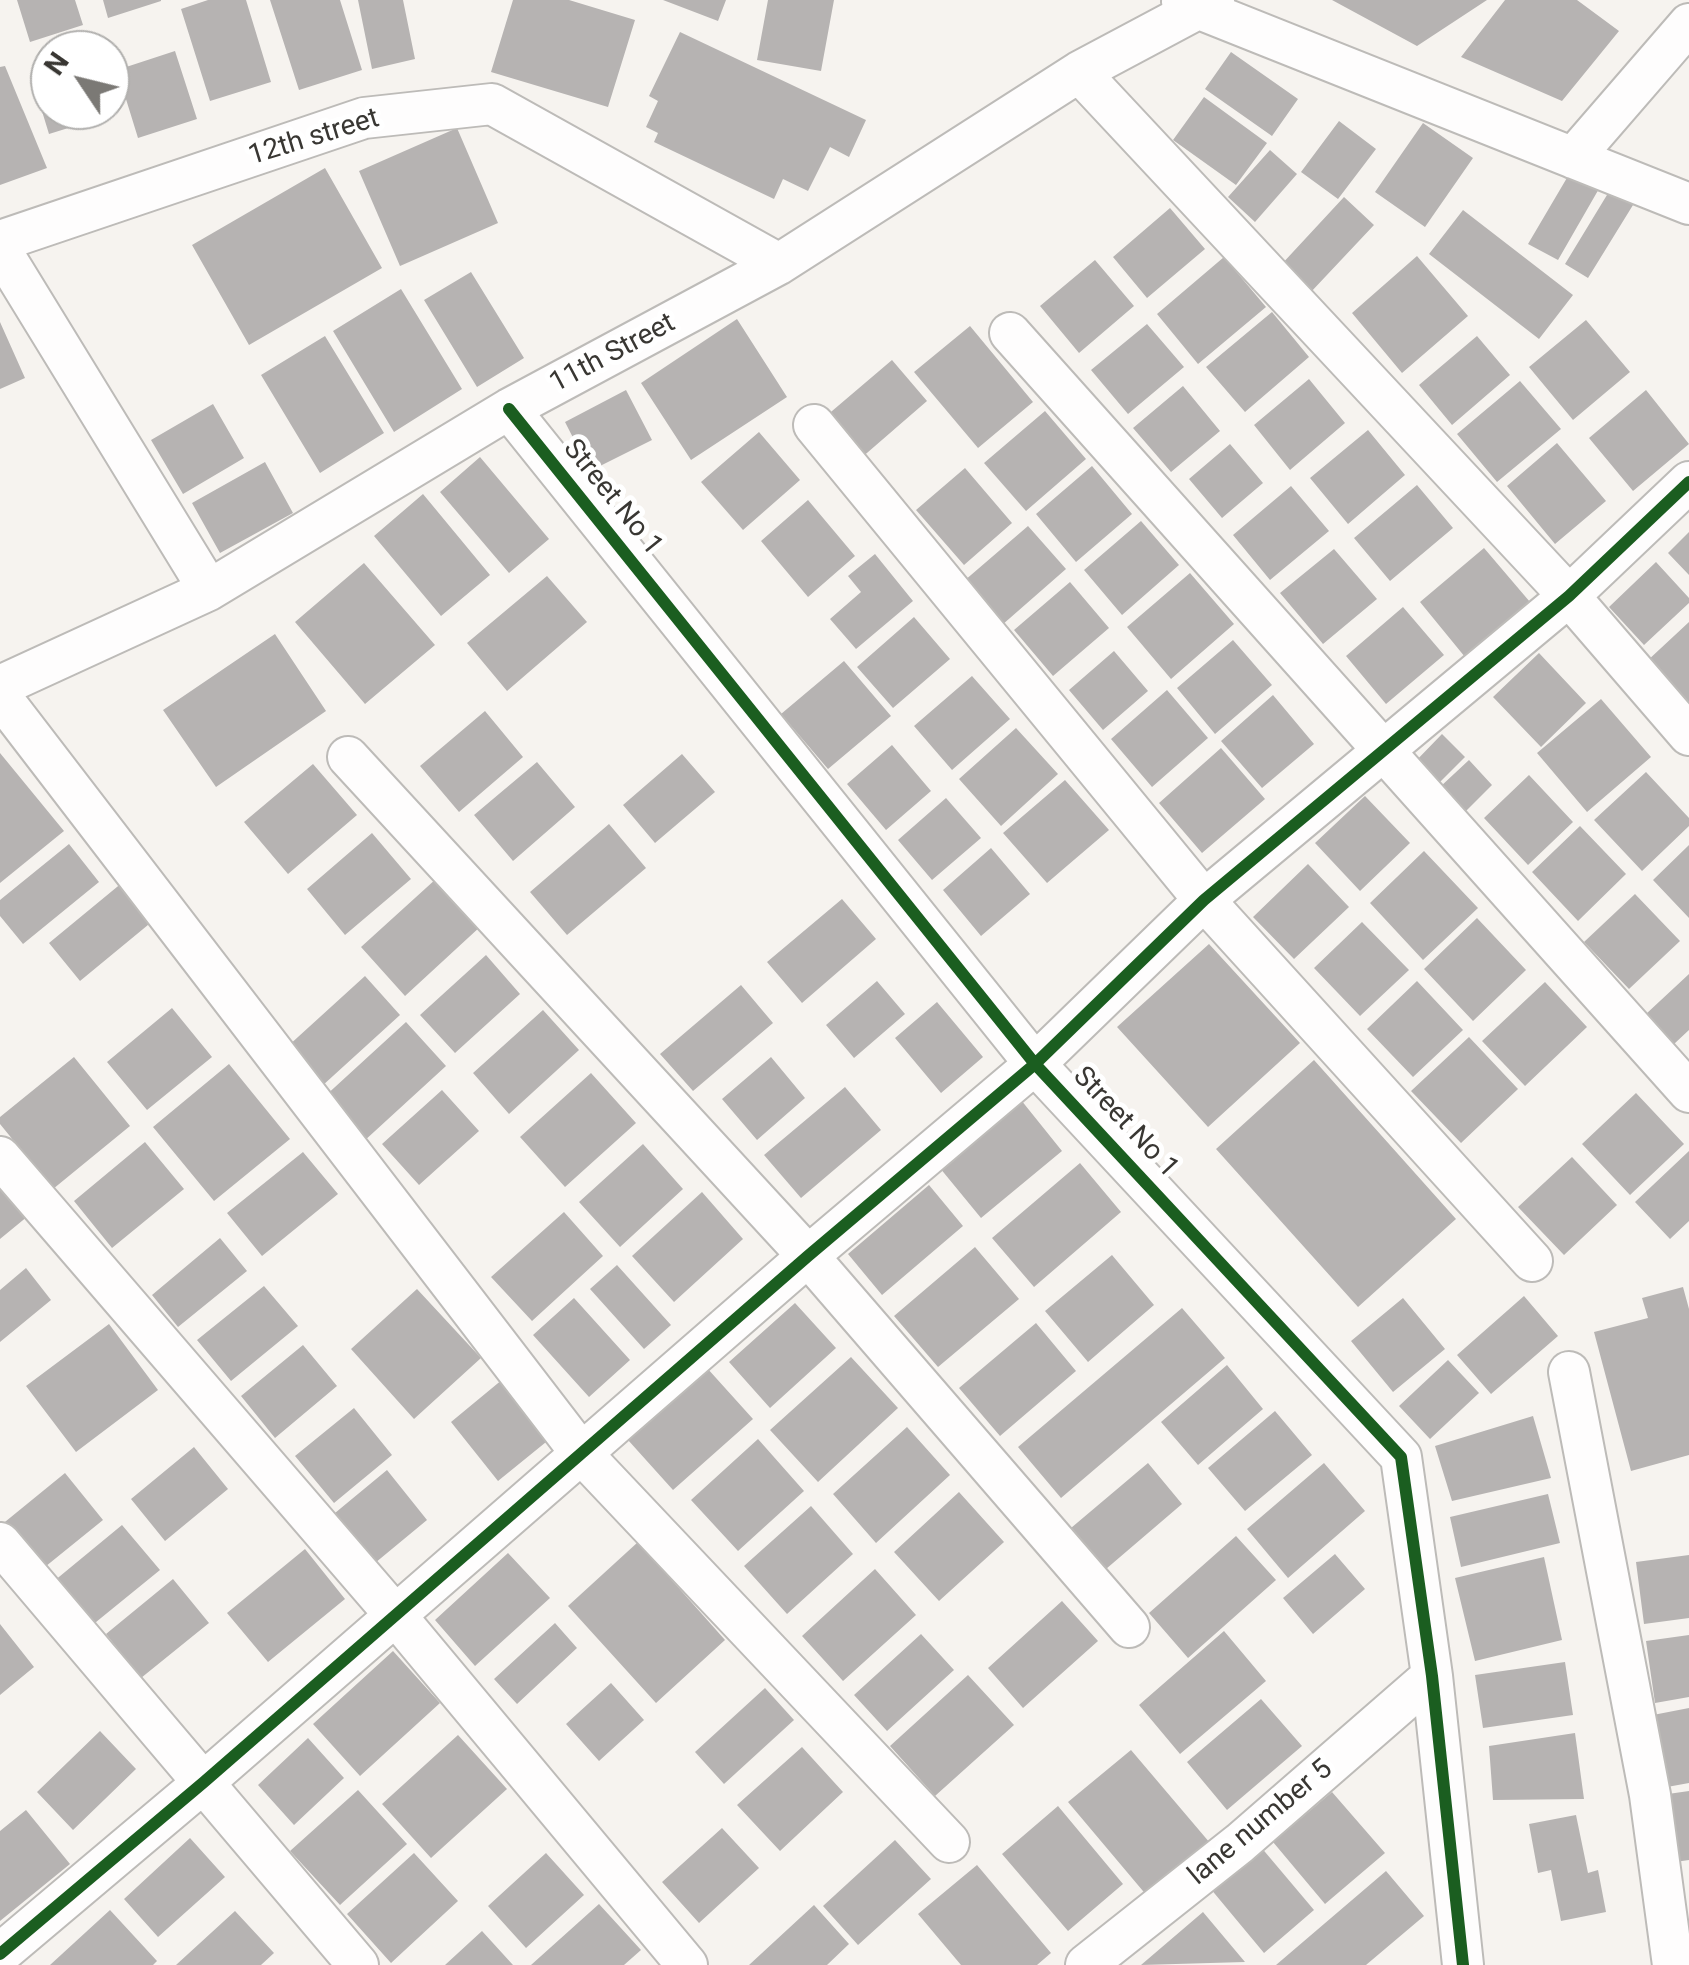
<!DOCTYPE html>
<style>
body{margin:0}
#map{position:relative;width:1689px;height:1965px;overflow:hidden;background:#f6f3ef;font-family:Roboto,sans-serif}
canvas{display:block}
.north{position:absolute;left:30px;top:30px;width:100px;height:100px;box-sizing:border-box;background:#fff;border:2px solid #b0afad;border-radius:50%;rotate:305deg;font-size:28px;font-weight:700;line-height:40px;text-align:center;color:#393733}
.north::after{content:'';display:block;margin:auto;width:35px;height:45px;background:#7b7975;clip-path:polygon(50% 0,100% 100%,50% 72%,0 100%)}
</style>
<div id="map">
<canvas width="1689" height="1965"></canvas>
<div class="north">N</div>
</div>
<script>
const g = document.querySelector('canvas').getContext('2d');
g.lineJoin = 'round';
function fill(path, color) { g.fillStyle = color; g.fill(path, 'evenodd'); }
function stroke(path, color, width, dash) { g.strokeStyle = color; g.lineWidth = width; g.lineCap = dash ? 'butt' : 'round'; g.setLineDash(dash || []); g.stroke(path); }
function write(font, color, halo, rows, align = 'center') {
  g.font = font + ' Roboto,sans-serif'; g.lineWidth = 10; g.setLineDash([]); g.textBaseline = 'middle'; g.strokeStyle = halo; g.fillStyle = color; for (const [text, x, y, turn = 0] of rows) {
    g.save(); g.translate(x, y); g.rotate((+turn || 0) * Math.PI / 180); g.textAlign = isNaN(turn) ? turn : align; if (halo) g.strokeText(text, 0, 0); g.fillText(text, 0, 0); g.restore();
  }
}
fill(new Path2D(`
 M17,0h58l8,25 -53,17z
 M103,0h58v1l-53,17z
 M208,0h38l25,82 -61,19 -29,-92z
 M270,0h70l22,70 -63,20z
 M358,0h45l12,59 -43,10z
 M513,0h56l66,20 -27,87 -117,-35z
 M663,0h63l-8,21z
 M768,0h66l-13,71 -64,-11z
 M1332,0h155l-70,46z
 M1505,0h72l42,31 -57,70 -101,-44z
 M680,32l186,88 -17,37 -19,-10 -22,44 -25,-12 -9,20 -120,-57 4,-9 -12,-6 12,-26 -9,-5z
 M175,51l22,68 -59,19 -21,-68z
 M1231,52l67,47 -26,37 -67,-47z
 M5,66l42,102 -47,17v-118z
 M50,80v30h55l2,6 -58,18 -15,-49z
 M1204,97l63,46 -31,42 -63,-45z
 M1339,121l37,28 -38,50 -37,-27z
 M1423,123l50,35 -48,69 -50,-35z
 M457,128l41,95 -98,43 -41,-95z
 M1270,150l27,24 -42,48 -27,-25z
 M325,168l57,100 -133,77 -57,-100z
 M1571,171l29,16 -42,73 -30,-16z
 M1610,190l23,15 -45,73 -23,-14z
 M1344,197l30,28 -64,68 -30,-27z
 M1170,208l35,41 -58,49 -34,-41z
 M1463,210l110,85 -34,44 -110,-85z
 M1417,256l51,60 -66,57 -50,-60z
 M1224,257l42,50 -68,57 -41,-50z
 M1095,260l39,46 -55,47 -39,-47z
 M471,272l53,86 -47,29 -53,-87z
 M401,289l61,100 -68,43 -61,-101z
 M1272,312l37,45 -64,55 -39,-45z
 M737,319l50,78 -96,63 -50,-77z
 M1586,320l44,52 -57,48 -44,-53z
 M0,322l25,56 -25,11z
 M1147,324l37,43 -56,47 -37,-44z
 M970,326l63,76 -55,46 -64,-76z
 M325,336l59,97 -64,40 -59,-98z
 M1477,336l33,39 -58,50 -33,-40z
 M892,360l35,41 -67,58 -35,-42z
 M1309,379l36,44 -55,47 -36,-45z
 M1520,381l41,48 -64,53 -40,-48z
 M1183,386l37,45 -49,41 -38,-44z
 M626,390l26,50 -62,31 -25,-49z
 M1646,390l43,54 -56,47 -44,-53z
 M213,404l31,54 -61,36 -32,-54z
 M1045,411l41,48 -60,52 -42,-48z
 M1368,430l37,45 -57,49 -38,-46z
 M759,432l41,48 -57,50 -42,-48z
 M1557,443l49,58 -51,43 -48,-58z
 M1230,444l33,39 -41,35 -33,-39z
 M480,457l69,82 -40,34 -69,-81z
 M265,462l28,51 -73,40 -28,-50z
 M1092,466l40,48 -56,48 -40,-48z
 M965,468l47,55 -48,42 -48,-55z
 M1417,485l36,43 -63,53 -36,-43z
 M1291,486l38,45 -59,49 -37,-45z
 M423,494l67,81 -49,41 -67,-80z
 M808,500l47,56 -47,41 -47,-56z
 M1141,521l38,44 -57,50 -38,-45z
 M1028,526l38,43 -64,56 -38,-44z
 M1689,532v43l-21,-22z
 M1484,548l46,54 -65,55 -45,-55z
 M1334,549l43,50 -54,45 -43,-51z
 M875,554l38,47 -57,48 -26,-30 31,-27 -13,-16z
 M1656,562l33,36v5l-45,42 -35,-38z
 M364,563l71,82 -70,59 -70,-82z
 M1190,573l44,51 -63,55 -44,-52z
 M547,576l40,46 -80,69 -40,-48z
 M1070,582l39,46 -56,48 -39,-46z
 M1403,607l41,48 -58,49 -40,-48z
 M914,617l36,42 -57,49 -36,-41z
 M1689,622v85l-43,-45z
 M275,634l51,77 -110,76 -53,-77z
 M1233,640l39,45 -57,49 -38,-46z
 M1114,651l34,40 -45,39 -34,-40z
 M1539,653l47,50 -45,44 -48,-50z
 M844,661l47,55 -63,53 -47,-55z
 M972,676l38,43 -58,51 -38,-44z
 M1167,690l41,48 -56,49 -41,-48z
 M1273,695l41,49 -52,44 -41,-47z
 M1601,699l50,58 -64,55 -50,-59z
 M485,711l38,46 -64,55 -39,-46z
 M1016,728l42,46 -57,52 -42,-47z
 M1442,734l23,23 -33,33 -22,-23z
 M892,745l39,46 -45,39 -39,-46z
 M1221,748l44,51 -63,54 -43,-50z
 M0,753l64,78 -64,52z
 M682,754l33,38 -60,51 -32,-38z
 M1469,760l23,25 -28,28 -24,-26z
 M537,762l38,45 -62,54 -39,-46z
 M313,764l44,51 -69,59 -44,-52z
 M1646,772l43,46v8l-47,45 -48,-51z
 M1529,775l44,47 -45,43 -44,-47z
 M1065,780l44,50 -62,53 -44,-50z
 M1365,796l45,47 -50,48 -45,-48z
 M946,798l35,40 -49,42 -34,-40z
 M609,824l37,44 -79,67 -37,-43z
 M1580,826l46,48 -48,47 -46,-49z
 M372,833l39,46 -66,56 -38,-46z
 M69,844l30,38 -76,62 -23,-28v-16z
 M1689,845v73l-36,-38z
 M991,848l39,46 -49,42 -38,-46z
 M1424,851l54,57 -55,52 -53,-57z
 M1308,864l41,43 -55,52 -41,-42z
 M437,878l44,48 -76,70 -44,-49z
 M123,882l31,38 -74,61 -31,-38z
 M1635,894l45,47 -51,48 -45,-47z
 M842,899l34,40 -74,64 -35,-41z
 M1477,918l49,52 -53,51 -49,-52z
 M1362,922l47,48 -49,46 -46,-48z
 M1209,944l91,99 -92,84 -91,-100z
 M486,955l34,39 -65,59 -35,-38z
 M1689,974v56l-15,14 -28,-30z
 M365,976l35,39 -78,71 -35,-39z
 M877,981l28,33 -51,44 -28,-33z
 M1417,981l46,49 -50,47 -46,-48z
 M1545,982l42,45 -62,59 -43,-45z
 M741,985l32,38 -80,68 -33,-37z
 M937,1002l46,55 -42,36 -46,-55z
 M172,1008l40,49 -65,53 -40,-48z
 M543,1010l36,40 -70,64 -36,-41z
 M406,1022l40,44 -83,76 -40,-44z
 M1469,1037l49,52 -57,54 -50,-52z
 M74,1057l56,69 -77,63 -53,-65v-7z
 M771,1057l34,41 -48,42 -35,-41z
 M1314,1060l142,159 -98,88 -142,-158z
 M229,1064l61,75 -76,62 -61,-74z
 M591,1073l45,50 -71,64 -45,-50z
 M845,1087l36,43 -80,68 -37,-43z
 M442,1090l37,41 -60,54 -37,-41z
 M1636,1093l48,51 -54,51 -48,-51z
 M1017,1095l45,56 -81,67 -46,-56z
 M145,1142l39,47 -72,59 -38,-47z
 M643,1144l40,45 -63,58 -41,-45z
 M1689,1151v70l-19,18 -35,-37z
 M303,1152l35,42 -76,62 -35,-43z
 M1572,1157l45,48 -53,50 -46,-48z
 M1080,1163l41,49 -87,75 -42,-49z
 M0,1183l28,33 -28,23z
 M929,1185l34,41 -81,69 -34,-41z
 M702,1192l41,47 -69,63 -42,-46z
 M564,1212l39,44 -71,65 -41,-44z
 M220,1238l27,33 -69,56 -26,-32z
 M975,1247l44,52 -81,68 -44,-51z
 M1112,1255l42,50 -66,57 -43,-51z
 M617,1265l54,60 -27,24 -54,-60z
 M26,1268l25,32 -51,42v-52z
 M264,1286l34,40 -67,55 -34,-41z
 M1683,1287l6,22v146l-58,16 -37,-139 54,-14 -6,-20z
 M417,1289l64,69 -67,61 -63,-70z
 M1524,1296l34,40 -67,58 -34,-39z
 M574,1298l56,62 -41,37 -56,-62z
 M1403,1298l42,51 -52,43 -42,-51z
 M795,1303l41,45 -66,60 -41,-46z
 M1182,1308l43,50 -164,140 -43,-51z
 M1036,1323l40,48 -76,65 -41,-48z
 M109,1324l49,66 -82,62 -50,-66z
 M303,1345l34,41 -62,52 -34,-42z
 M851,1357l47,51 -80,74 -48,-52z
 M1448,1360l31,33 -49,46 -31,-33z
 M1227,1365l36,44 -65,56 -37,-43z
 M707,1368l46,51 -80,71 -45,-50z
 M503,1379l48,59 -53,43 -47,-59z
 M354,1408l38,47 -58,48 -39,-47z
 M1275,1411l37,44 -67,56 -37,-43z
 M1533,1416l18,62 -99,23 -17,-55z
 M907,1427l43,48 -74,68 -43,-49z
 M758,1439l46,52 -66,60 -47,-51z
 M194,1447l34,42 -63,52 -34,-42z
 M1148,1463l34,41 -76,65 -35,-41z
 M1324,1463l41,48 -77,67 -41,-49z
 M387,1470l40,50 -52,43 -40,-50z
 M65,1473l38,47 -68,55 -35,-49z
 M959,1492l45,50 -65,59 -45,-49z
 M1548,1494l12,49 -99,24 -11,-50z
 M811,1506l42,48 -66,60 -43,-48z
 M122,1525l38,45 -75,61 -37,-45z
 M1236,1536l40,44 -88,78 -39,-45z
 M638,1542l87,98 -69,63 -88,-97z
 M305,1549l40,50 -77,63 -41,-49z
 M508,1553l42,45 -75,68 -40,-46z
 M1335,1554l30,35 -52,45 -30,-36z
 M1689,1555v63l-45,6 -8,-62z
 M1544,1557l18,83 -87,21 -20,-83z
 M875,1569l41,46 -73,66 -41,-45z
 M173,1579l36,44 -68,55 -35,-44z
 M1062,1601l36,40 -75,67 -35,-40z
 M555,1623l22,25 -60,56 -23,-25z
 M0,1624l34,43 -34,28z
 M1224,1631l42,50 -86,73 -41,-49z
 M921,1634l33,36 -67,61 -33,-36z
 M1689,1635v62l-34,6 -9,-62z
 M393,1651l47,52 -80,73 -47,-52z
 M1565,1662l8,53 -90,13 -8,-53z
 M968,1675l46,50 -79,71 -45,-50z
 M611,1683l33,37 -45,41 -33,-37z
 M765,1688l29,32 -70,64 -29,-32z
 M1261,1699l41,47 -75,64 -40,-48z
 M1689,1708v75l-22,4 -14,-72z
 M100,1731l36,38 -63,61 -36,-38z
 M1575,1733l9,66 -91,1 -4,-54z
 M458,1735l49,54 -76,69 -49,-54z
 M308,1738l36,40 -50,47 -36,-40z
 M802,1747l41,45 -63,59 -43,-46z
 M1131,1750l79,93 -62,54 -80,-95z
 M358,1790l49,54 -67,61 -50,-54z
 M1689,1791v69l-14,2 -7,-68z
 M1332,1792l53,61 -60,51 -52,-62z
 M1058,1806l65,78 -55,47 -66,-77z
 M26,1810l44,54 -70,57v-90z
 M1576,1815l12,58 10,-3 8,42 -45,9 -10,-51 -13,3 -9,-49z
 M722,1828l37,40 -60,55 -37,-41z
 M190,1838l35,39 -67,60 -34,-38z
 M895,1840l36,39 -73,66 -35,-39z
 M1260,1846l54,64 -50,43 -54,-65z
 M414,1853l44,48 -67,62 -44,-49z
 M546,1853l38,42 -58,53 -38,-42z
 M977,1865l74,88 -14,12h-76l-43,-51z
 M1386,1871l38,45 -58,49h-90z
 M599,1904l42,46 -17,15h-93z
 M814,1905l35,39 -22,21h-78z
 M110,1910l47,51 -4,4h-103z
 M235,1911l39,42 -13,12h-85z
 M1203,1912l42,50 -104,3z
 M482,1931l31,34h-68z`), '#b6b3b2');
const minor = new Path2D(`
 M1182,2l507,202
 M1079,72l490,524 120,139
 M1573,158l116,-134
 M0,241l364,-123 128,-14 287,160
 M0,249l209,341
 M1010,333l679,759
 M509,409l526,655 366,393 31,219 31,289
 M814,425l390,475 328,361
 M0,686l209,-96 300,-181 270,-145 300,-192 135,-72
 M0,696l581,757 368,389
 M348,757l460,499 321,371
 M0,1157l396,459 291,349
 M1569,1372l81,423 23,170
 M0,1543l358,422
 M0,1954l204,-172 604,-526 227,-192 169,-164 365,-304 120,-114
 M1086,1965l154,-122 192,-167`);
stroke(minor, '#bdbbb8', 44);
stroke(minor, '#fefdfd', 40);
stroke(new Path2D(`
 M509,409l526,655 366,393 31,219 31,289
 M0,1954l204,-172 604,-526 227,-192 169,-164 365,-304 120,-114`), '#1b5e20', 12);
write('28px', '#393733', '#fff', [
 ["12th street",314,138,-17],
 ["11th Street",613,354,-28],
 ["Street No 1",612,498,51],
 ["Street No 1",1125,1123,47],
 ["lane number 5",1261,1823,-40]
]);
</script>
